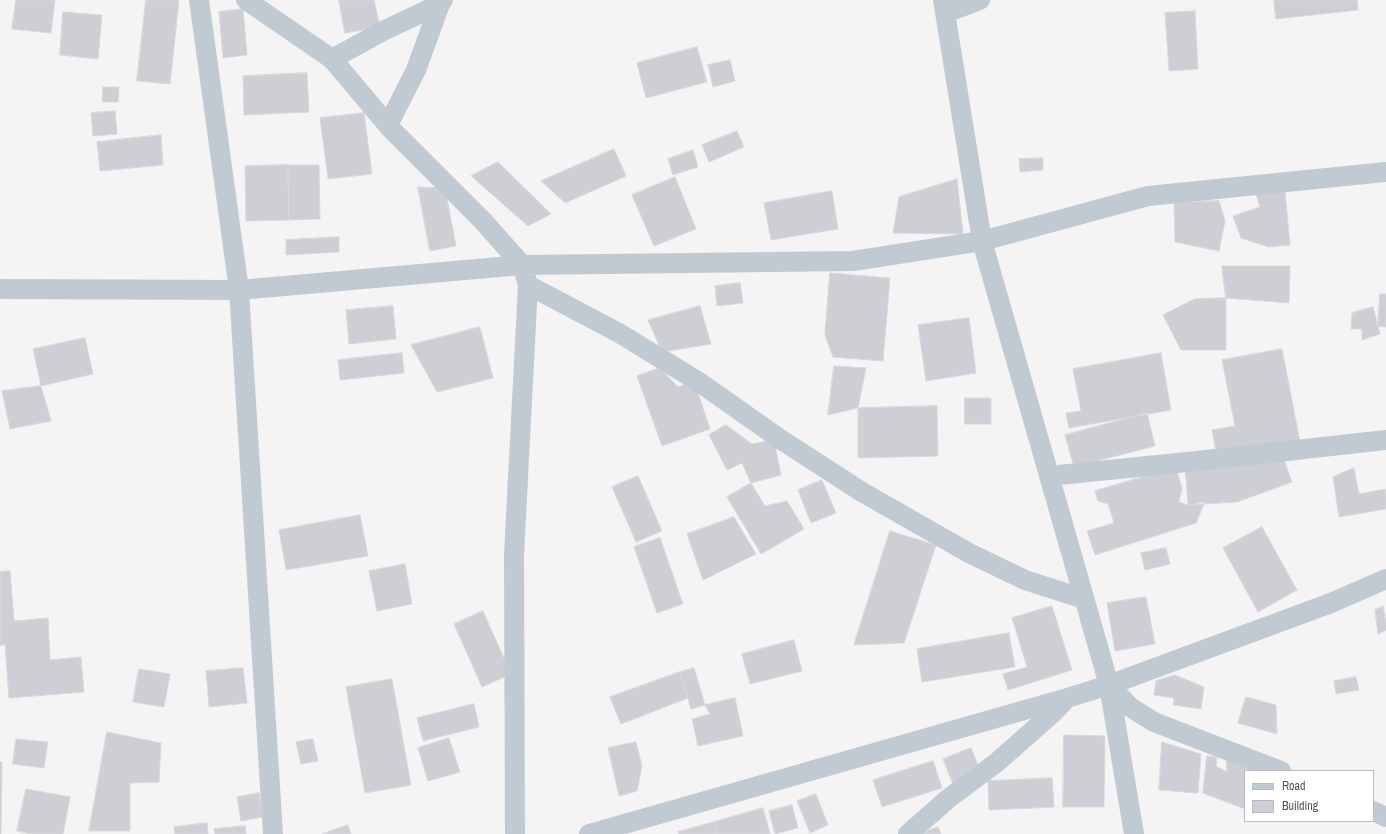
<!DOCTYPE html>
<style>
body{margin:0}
#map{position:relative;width:1386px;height:834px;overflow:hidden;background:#f5f3f3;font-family:"Archivo Narrow",sans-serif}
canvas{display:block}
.legend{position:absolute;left:1244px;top:770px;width:130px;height:52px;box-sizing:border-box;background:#fff;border:1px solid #b7bbc0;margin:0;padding:5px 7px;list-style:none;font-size:12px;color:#4a5661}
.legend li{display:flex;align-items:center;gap:8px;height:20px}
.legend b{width:20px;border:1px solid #b7bbc0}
</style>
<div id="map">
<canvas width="1386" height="834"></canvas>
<ul class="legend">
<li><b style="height:5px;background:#c1cad2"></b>Road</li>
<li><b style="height:11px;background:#cdcfd5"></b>Building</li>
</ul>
</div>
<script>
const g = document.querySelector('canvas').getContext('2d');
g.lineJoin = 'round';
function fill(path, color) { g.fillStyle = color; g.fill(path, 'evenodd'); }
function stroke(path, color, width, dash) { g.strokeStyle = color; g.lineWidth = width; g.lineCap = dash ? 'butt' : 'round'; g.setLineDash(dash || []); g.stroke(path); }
const building = new Path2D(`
 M16,0h39l-4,33 -39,-4z
 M146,0h33l-9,84 -33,-3z
 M339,0h35l6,27 -35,6z
 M1274,0h83l1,10 -82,9z
 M243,9l4,46 -24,3 -4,-46z
 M1195,11l3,58 -29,2 -4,-58z
 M63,12l39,3 -4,44 -38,-4z
 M697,47l10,35 -61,16 -9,-35z
 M730,60l5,21 -22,6 -5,-22z
 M307,73l2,39 -65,3 -1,-39z
 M103,87h16l-1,15h-15z
 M115,111l2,23 -24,2 -2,-23z
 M364,113l8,61 -44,5 -8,-61z
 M737,131l7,16 -35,15 -7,-17z
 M161,135l2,30 -63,6 -3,-29z
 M614,149l12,27 -61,27 -24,-22z
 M693,150l5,17 -25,8 -5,-16z
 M1043,158v12l-23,2 -1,-13z
 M498,162l53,52 -23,12 -57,-50z
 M288,165h31l1,54 -31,1z
 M288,165l1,55 -43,1 -1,-55z
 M675,177l21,52 -42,17 -22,-51z
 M957,179l6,55 -70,-1 6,-36z
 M418,187l27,1 11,58 -26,5z
 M832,191l6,38 -67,11 -7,-37z
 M1285,191l5,54 -21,2 -28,-9 -8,-22 27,-9 -4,-13z
 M1219,201l6,20 -6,30 -44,-9 -1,-40z
 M339,237v15l-53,3v-15z
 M1222,266h68l-1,37 -63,-5z
 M830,273l60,5 -7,83 -50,-4 -8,-22z
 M740,283l3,20 -26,3 -2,-20z
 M1380,294h6v33l-8,-1z
 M1226,298v52h-45l-18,-35 31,-16z
 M393,306l3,33 -47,5 -3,-34z
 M700,306l11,38 -49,8 -14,-32z
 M1373,307l7,27 -18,6v-11h-11l1,-16z
 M969,318l7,55 -50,8 -8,-56z
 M480,327l13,51 -56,14 -26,-47z
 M85,338l8,36 -52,12 -8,-37z
 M1282,349l18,93 -83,16 -5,-28 23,-4 -13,-66z
 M402,353l2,20 -64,7 -2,-20z
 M1161,353l10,57 -102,18 -3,-15 15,-2 -8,-42z
 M834,366l32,2 -8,40 -30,7z
 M660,368l18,19 16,-6 16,48 -48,17 -25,-70z
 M41,386l10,35 -41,8 -8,-38z
 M965,398h26v26h-26z
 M937,406l1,50 -80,2v-50z
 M1147,413l8,33 -81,21 -9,-32z
 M726,425l26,19 22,-4 7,35 -30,8 -9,-20 -15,7 -18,-35z
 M1283,457l9,25 -55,20 -49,3 -3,-40z
 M1176,467l6,22 -3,13 9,3 17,-3 -9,21 -101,32 -8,-24 27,-8 -6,-19 -10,-3 -3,-10z
 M1354,468l5,26 27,-5v20l-47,8 -6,-40z
 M638,476l24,55 -26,11 -24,-55z
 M822,480l14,33 -25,10 -13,-33z
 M751,483l14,23 22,-5 17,28 -43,25 -34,-57z
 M360,515l8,41 -82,14 -7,-40z
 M734,517l22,37 -53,26 -16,-46z
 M1262,527l35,63 -39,22 -35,-64z
 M890,531l46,14 -32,98 -50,2z
 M660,538l23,66 -26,9 -23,-66z
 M1166,548l4,16 -25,6 -4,-17z
 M405,564l7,40 -35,7 -8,-40z
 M10,571l4,50 34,-3 2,42 31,-3 3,35 -75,6 -4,-54 -5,2v-74z
 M1146,597l9,47 -40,7 -8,-48z
 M1052,606l20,64 -64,20 -5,-16 24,-7 -15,-49z
 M1383,606l3,16v8l-8,4 -3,-24z
 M483,611l28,63 -29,13 -28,-63z
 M1009,633l6,34 -93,15 -5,-33z
 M794,640l8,31 -52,13 -8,-30z
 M243,668l4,35 -38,4 -3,-36z
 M694,668l11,37 -14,4 -11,-37z
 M139,669l31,5 -6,33 -31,-5z
 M680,672l8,26 -67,26 -11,-27z
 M1175,675l29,12 -3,22 -28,-4 1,-7 -20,-3 2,-14z
 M1356,677l3,13 -23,4 -2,-13z
 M392,679l19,106 -46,8 -19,-106z
 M1246,697l30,8 1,29 -39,-11z
 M735,698l8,38 -45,10 -6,-27 18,-5 -5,-9z
 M474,704l5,23 -56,14 -6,-23z
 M107,732l54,11 -2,39 -29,1v48h-41z
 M1064,735l41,1 -1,71h-41z
 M449,738l11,34 -32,9 -10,-33z
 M16,739l32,3 -4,26 -31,-4z
 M313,739l5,22 -17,3 -5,-22z
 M636,742l6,24 -5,25 -18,5 -11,-48z
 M1162,742l39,12 -3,39 -39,-3z
 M971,748l7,17 -23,25 -12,-31z
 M1207,756l10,1 -1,9 11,6 -1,-13 30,12h-11v38l-42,-16z
 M933,761l9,27 -60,19 -9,-27z
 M0,762h2l-1,72h-1z
 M1052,778l2,29 -65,3 -1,-29z
 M26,789l44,8 -7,37h-32l-14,-3z
 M259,793l4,24 -22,4 -4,-24z
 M816,794l12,31 -18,8 -13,-32z
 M792,805l6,23 -23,6 -6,-23z
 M763,808l7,26h-53l-3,-12z
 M714,822l3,12h-38l-1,-2z
 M207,823l1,11h-33l-1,-7z
 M348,825l3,9h-29z
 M245,826l1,8h-31l-1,-5z
 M938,827l3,7h-21z`);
fill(building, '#cdcfd5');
stroke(building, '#d7d9de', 1);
stroke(new Path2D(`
 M199,0l40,290 34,544
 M246,0l86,59 59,70 92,92 39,44 6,20 -14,270 1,279
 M943,0l39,241 127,444 25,149
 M946,13l34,-13
 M332,59l51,-28 57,-27
 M388,125l28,-55 24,-66 3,-4
 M528,285l91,48 80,49 81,57 82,53 107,61 56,27 59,19
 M0,289l239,1 283,-25 331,-4 129,-20 166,-45 238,-24
 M1049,476l148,-15 189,-21
 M1109,685l21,22 24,15 127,49
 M1373,811l13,6
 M589,834l478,-136 42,-13 222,-82 55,-24
 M908,834l41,-36 47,-35 58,-51 12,-13`), '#c1cad2', 20);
</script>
